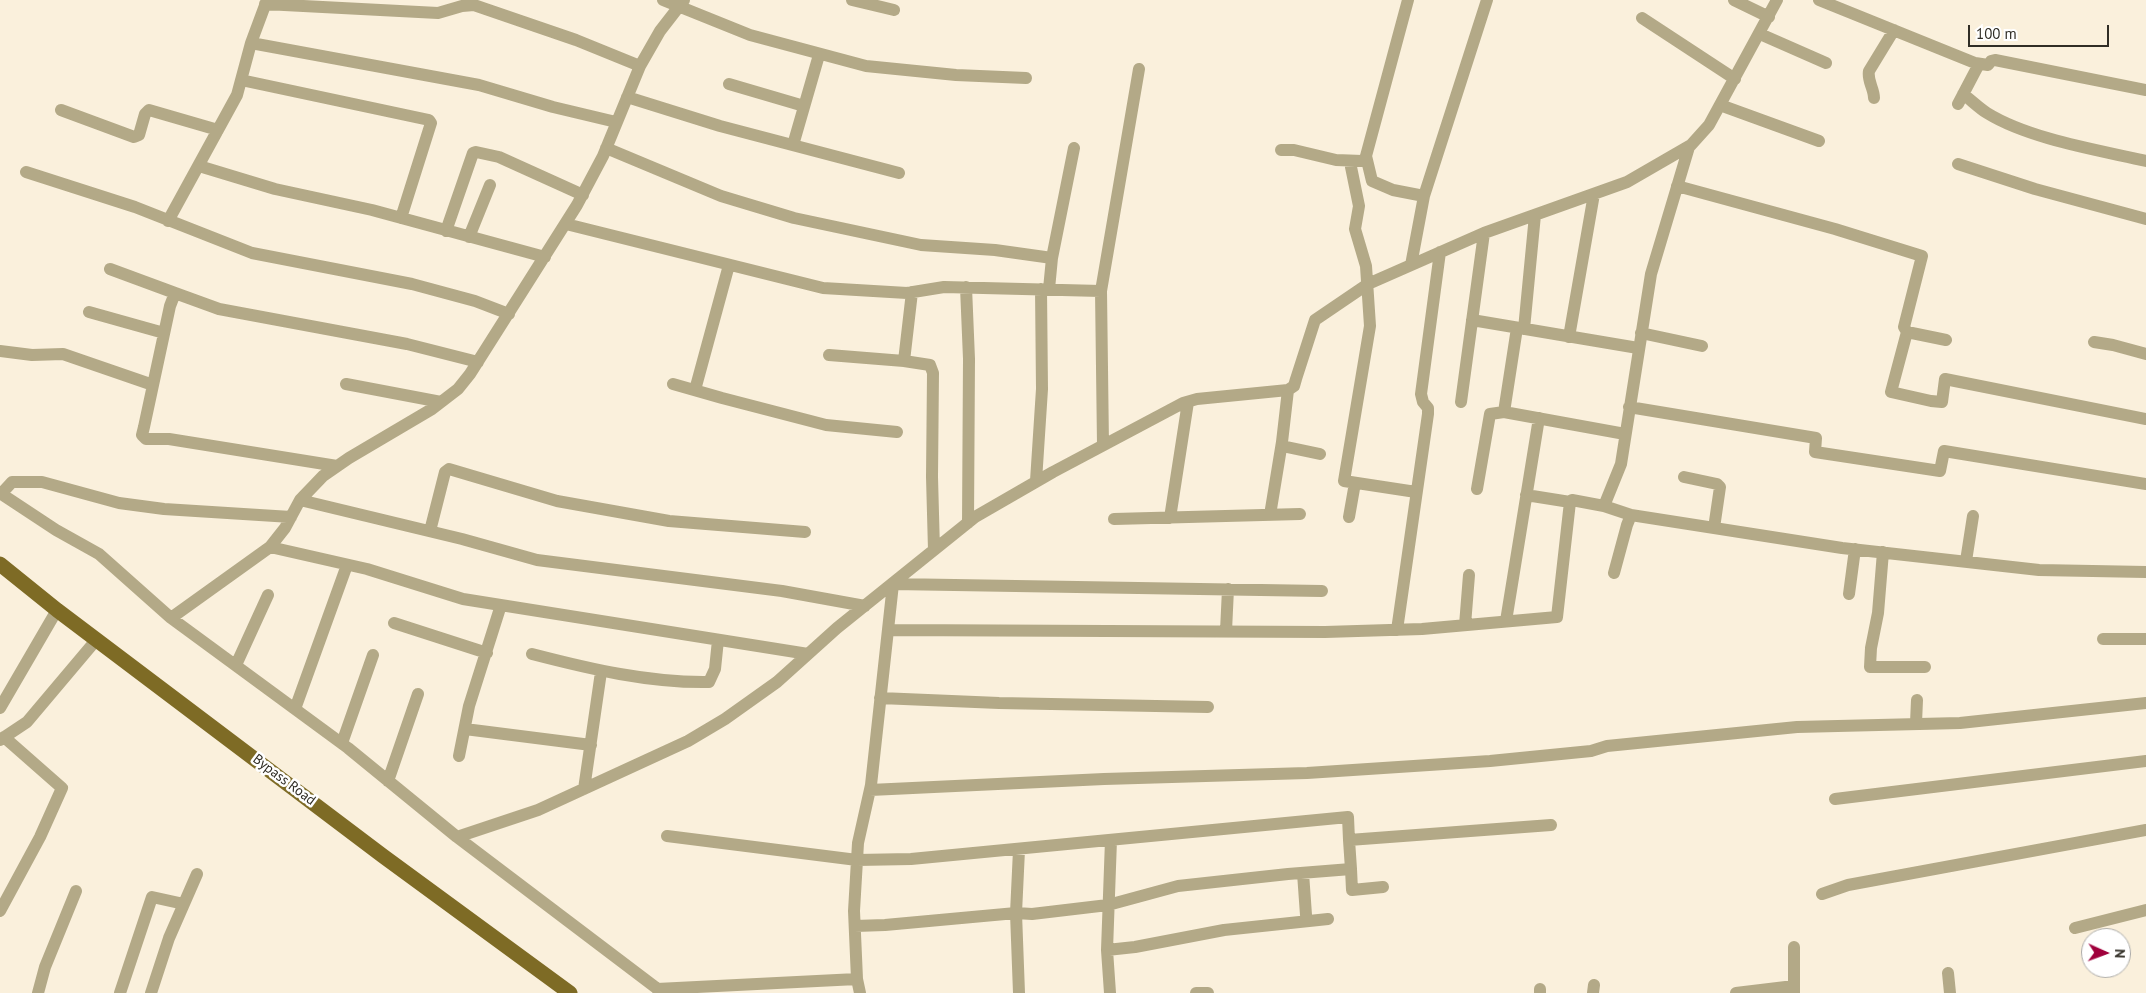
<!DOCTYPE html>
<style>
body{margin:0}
#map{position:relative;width:2146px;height:993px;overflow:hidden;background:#faf0dc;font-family:"PT Sans",sans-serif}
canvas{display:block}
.north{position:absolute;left:2081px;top:928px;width:50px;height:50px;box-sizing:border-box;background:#fff;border:1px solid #acaba8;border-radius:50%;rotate:92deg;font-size:14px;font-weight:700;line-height:20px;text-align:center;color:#302d25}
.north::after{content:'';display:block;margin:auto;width:18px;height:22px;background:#a0003c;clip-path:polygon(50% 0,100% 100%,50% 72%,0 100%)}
.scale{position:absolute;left:1968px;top:25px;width:141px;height:22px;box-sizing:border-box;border:2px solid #302d25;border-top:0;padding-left:6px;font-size:15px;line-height:18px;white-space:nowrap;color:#302d25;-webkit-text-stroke:4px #fff;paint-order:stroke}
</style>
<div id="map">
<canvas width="2146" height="993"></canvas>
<div class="north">N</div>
<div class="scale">100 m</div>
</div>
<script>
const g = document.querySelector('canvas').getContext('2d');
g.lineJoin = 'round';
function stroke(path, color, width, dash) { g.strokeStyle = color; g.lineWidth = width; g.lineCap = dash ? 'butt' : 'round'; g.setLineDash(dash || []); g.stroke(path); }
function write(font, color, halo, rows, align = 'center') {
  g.font = font + ' "PT Sans",sans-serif'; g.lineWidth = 5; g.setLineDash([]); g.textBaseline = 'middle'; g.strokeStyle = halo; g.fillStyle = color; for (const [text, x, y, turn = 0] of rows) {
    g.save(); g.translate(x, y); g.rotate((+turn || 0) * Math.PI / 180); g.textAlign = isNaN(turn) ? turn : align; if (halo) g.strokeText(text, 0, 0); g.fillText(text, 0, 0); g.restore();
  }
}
stroke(new Path2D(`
 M663,0l87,35 116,31 90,9 70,3
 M852,0l42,10
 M1408,0l-42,156 6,25 21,9 31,6
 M1734,0l35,17
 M1819,0l156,63 13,2 3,-4 4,-1 151,30
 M265,4l173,9 24,-7 12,-1 102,35 64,26
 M1642,18l93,61
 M1760,34l66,29
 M251,43l228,42 74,22 63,15
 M241,80l188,40 2,3 -30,95
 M729,84l75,22
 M1963,94c8,6 16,14 24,19 42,26 111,37 159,48
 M627,97l93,29 179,47
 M1874,98c0,-10 -7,-17 -5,-27l25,-41
 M1958,104l21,-40
 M1720,105l99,36
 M61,110l73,27 5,-2 6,-21 4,-4 69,20
 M793,145l26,-90
 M606,148l115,48 73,22 127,27 74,5 57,8
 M1281,150h13l42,10 26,1
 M1958,164l77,25 111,30
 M199,166l76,23 97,21 173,47
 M1351,167l8,39 -4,23 11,37 4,60 -26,155 72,11
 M26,172l109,35 117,46 160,31 63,17 34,13
 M1677,186l158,43 87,27 -18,71 3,5
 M168,221l69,-126 14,-52 16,-43
 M566,224l257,64 84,5 37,-6 157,4
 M446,231l27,-78 3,-1 23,5 84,38
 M469,237l21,-52
 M1411,265l13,-69 63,-196
 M110,269l65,24
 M966,287l3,72 -1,164
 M1049,289l3,-31 22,-110
 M89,312l75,21
 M1472,320l166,28
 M1524,329l11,-114
 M1641,333l61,13
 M1569,337l25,-143
 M1946,340l-39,-8 -16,60 40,9 11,1 3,-23 201,40
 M2094,342l19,3 33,9
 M0,351l32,4 31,-1 90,31
 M829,355l75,6 26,4 3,8 -1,104 2,73
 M904,361l8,-69
 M346,384l95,18
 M673,384l49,14 104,27 71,7
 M695,390l34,-125
 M1461,402l23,-169
 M1629,407l187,31 -1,14 125,19 4,-20 202,33
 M1504,412l13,-84
 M1103,445l-2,-154 38,-222
 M1282,446l38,8
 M337,466l-168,-27h-23l-4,-4 2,-8 26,-121 5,-13 44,16 188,35 71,18
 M1684,477l33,7 3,3 -6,41
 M1036,481l6,-92 -1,-100
 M1477,489l13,-75 14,-2 121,22
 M0,493l56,37 43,24 72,64 177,130 109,89 206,156
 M2,493l10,-11h30l77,21 45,6 127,8
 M1526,495l44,7
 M300,500l162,39 75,21 245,31 83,15
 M1604,506l27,9 211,33 197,22 107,2
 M1270,515l12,-73 6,-52
 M1349,517l6,-34
 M1170,518l18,-116
 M1114,519l186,-5
 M430,531l15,-59 4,-3 108,32 112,20 136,11
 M270,547l97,22 96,30 345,55
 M1883,552l-5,61 -7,35 -1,19h55
 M1966,561l7,-45
 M1614,573l13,-48 4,-10
 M1849,594l6,-45
 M171,618l99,-71 15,-19 15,-28 23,-24 26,-18 83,-49 26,-20 12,-15 107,-169 26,-49 37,-90 20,-35 24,-31
 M1506,621l33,-203
 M394,623l93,30
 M1465,625l4,-50
 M889,630l436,2 97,-3 135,-12 13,-115 2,-2 32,6 17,-42 30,-190 38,-127
 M1397,630l31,-216v-6l-5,-6 -2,-8 19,-142
 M1226,631l2,-42
 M2103,639h43
 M532,654c58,15 117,29 177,28l6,-13 3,-29
 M236,665l32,-70
 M880,698l119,5 209,4
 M0,708l57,-98
 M295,709l52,-144
 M1916,723l1,-23
 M465,729l126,16
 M0,740l27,-18 70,-83
 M342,743l31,-88
 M459,756l10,-50 32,-101
 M388,781l30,-87
 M584,789l17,-117
 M870,790l234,-11 203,-6 183,-12 101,-10 16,-5 190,-19 163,-4 186,-20
 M1835,799l311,-38
 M667,836l190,24 54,-1 437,-42 1,23 202,-15
 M457,837l81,-27 150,-69 37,-22 52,-37 60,-54 138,-111 78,-45 130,-69 14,-4 91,-9 6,-4 2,-7 19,-59 53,-36 116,-51 143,-51 64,-37 18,-20 68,-125
 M1351,869l1,21 31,-3
 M1303,873l3,42
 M1822,894l26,-9 298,-55
 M0,911l40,-74 22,-49 -58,-51
 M855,926l30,-1 131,-12 16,1 76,-9 70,-19 110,-12 63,-5 -2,-29
 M2075,928l71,-18
 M1794,947v46
 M1107,950l28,-3 89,-17 104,-11
 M1948,973l2,20
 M657,989l200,-10
 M1540,989v4
 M38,993l7,-26 31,-76
 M120,993l32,-96 32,7
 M151,993l18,-55 28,-64
 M860,993l-3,-14 -3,-68 4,-68 13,-58 22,-201 429,7
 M1019,993l-3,-80 3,-63
 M1110,993l-3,-43 4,-110
 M1196,993h12
 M1593,993l1,-8
 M1736,993l58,-7`), '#b3a987', 12);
stroke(new Path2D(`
 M0,564l57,46 326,246 187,137`), '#7e6b25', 15);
write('14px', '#302d25', '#fff', [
 ["Bypass Road",284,780,37]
]);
</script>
